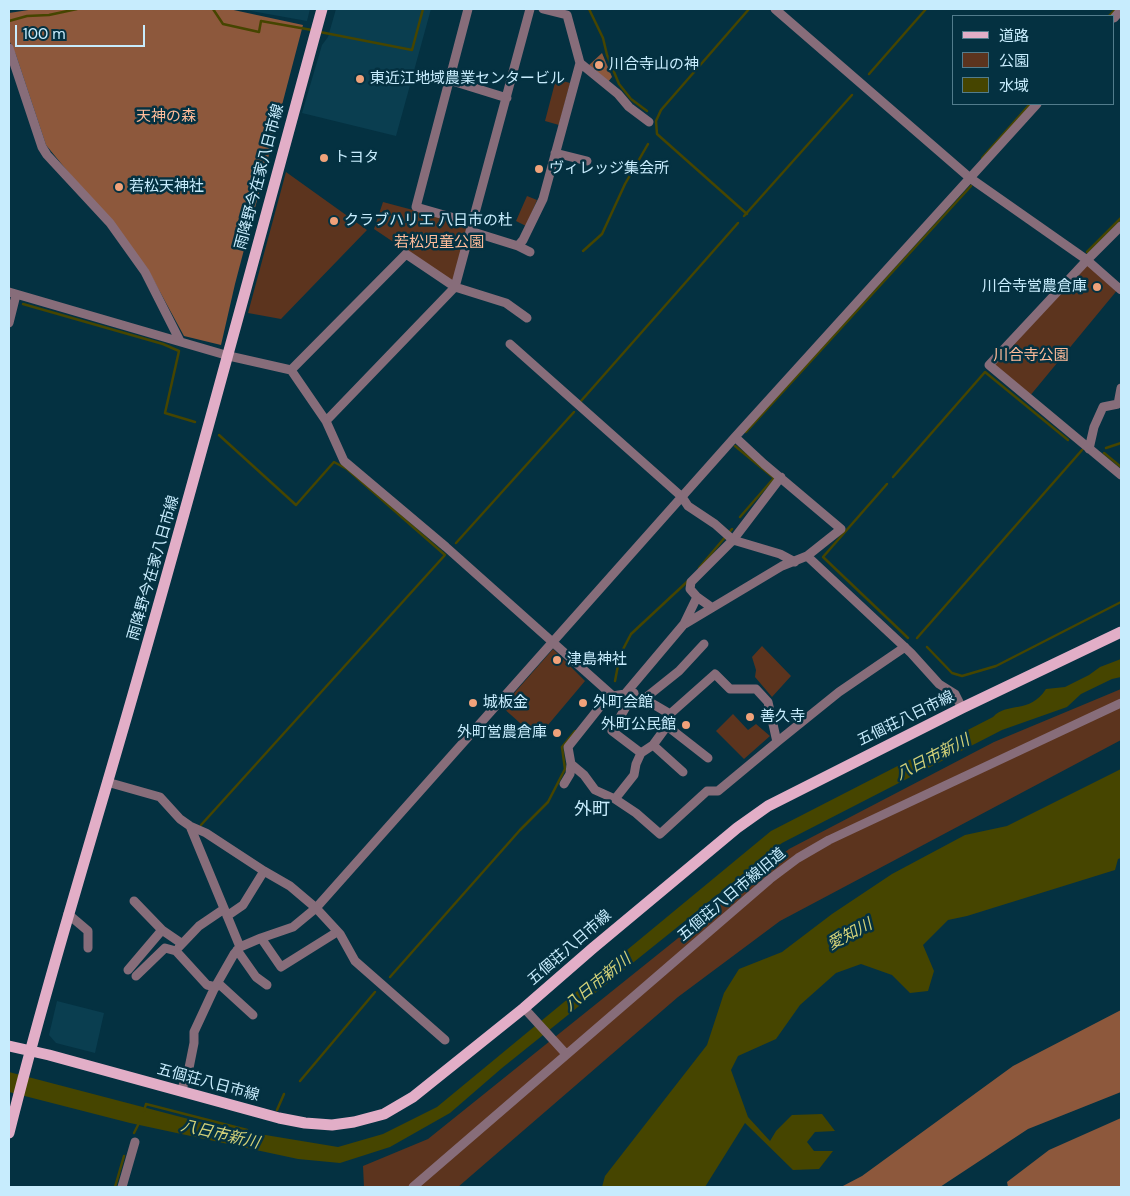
<!DOCTYPE html>
<meta charset="utf-8">
<style>
body{margin:0}
#map{position:relative;width:1130px;height:1196px;overflow:hidden;background:#043141;font-family:"DM Sans","Noto Sans JP",sans-serif}
canvas{display:block}
.frame{position:absolute;inset:0;border:10px solid #c7ecfd;pointer-events:none}
.legend{position:absolute;left:952px;top:15px;width:162px;height:90px;box-sizing:border-box;background:#043141;border:1px solid #527c8c;margin:0;padding:6px 9px;list-style:none;font-size:15px;color:#c7ecfd}
.legend li{display:flex;align-items:center;gap:10px;height:25px}
.legend b{width:25px;border:1px solid #527c8c}
.scale{position:absolute;left:15px;top:25px;width:130px;height:22px;box-sizing:border-box;border:2px solid #c7ecfd;border-top:0;padding-left:6px;font-size:15px;line-height:18px;white-space:nowrap;color:#c7ecfd;-webkit-text-stroke:4px #043141;paint-order:stroke}
</style>
<div id="map">
<canvas width="1130" height="1196"></canvas>
<div class="frame"></div>
<ul class="legend">
<li><b style="height:6px;background:#e2aec7"></b>道路</li>
<li><b style="height:14px;background:#5c341e"></b>公園</li>
<li><b style="height:14px;background:#464500"></b>水域</li>
</ul>
<div class="scale">100 m</div>
</div>
<script>
const g = document.querySelector('canvas').getContext('2d');
g.lineJoin = 'round';
function fill(path, color) { g.fillStyle = color; g.fill(path, 'evenodd'); }
function stroke(path, color, width, dash) { g.strokeStyle = color; g.lineWidth = width; g.lineCap = dash ? 'butt' : 'round'; g.setLineDash(dash || []); g.stroke(path); }
function write(font, color, halo, rows, align = 'center') {
  g.font = font + ' "DM Sans","Noto Sans JP",sans-serif'; g.lineWidth = 5; g.setLineDash([]); g.textBaseline = 'middle'; g.strokeStyle = halo; g.fillStyle = color; for (const [text, x, y, turn = 0] of rows) {
    g.save(); g.translate(x, y); g.rotate((+turn || 0) * Math.PI / 180); g.textAlign = isNaN(turn) ? turn : align; if (halo) g.strokeText(text, 0, 0); g.fillText(text, 0, 0); g.restore();
  }
}
fill(new Path2D(`
 M240,9h70l-3,12z
 M336,9h95l-35,127 -94,-23 20,-68 6,-8z
 M57,1001l47,12 -9,40 -39,-10 -7,-8z`), '#0a3e50');
fill(new Path2D(`
 M556,79l14,4 -11,42 -14,-4z
 M286,172l81,58 -86,89 -33,-6z
 M527,196l10,4 -11,26 -10,-5z
 M383,202l86,23 -16,57 -79,-53z
 M1087,260l32,28 -90,109 -40,-32z
 M762,646l29,30 -19,21 -17,-20 1,-7 -4,-13z
 M553,649l32,32 -48,57 -35,-31z
 M1121,689v51l-341,181 -102,76 -220,190h-94l-1,-21 65,-27 361,-290 205,-107z
 M733,714l15,16 8,-6 14,12 -26,23 -28,-28z`), '#5c341e');
fill(new Path2D(`
 M35,9h194l74,16 -68,259 -14,61 -37,-9 -37,-68 -101,-123 -30,-90 -7,-15v-27z
 M602,53l10,24 -4,5 -20,-16z
 M1121,1010v82l-93,37 -88,58h-99l21,-11 151,-110z
 M1121,1118v69h-113l-1,-5 42,-32z`), '#8d583c');
fill(new Path2D(`
 M1121,659v18l-9,2 -31,15 -14,13 -65,23 -220,113 -280,225 -52,45 -60,34 -50,16 -42,-4 -168,-36 -121,-31v-20l214,56 115,19 45,-13 54,-27 334,-276 222,-114c15,-16 36,-2 53,-28l19,-2 24,-12 11,-8z
 M1121,769v89l-3,1 -3,11 -148,46 -19,4 -25,25 11,26 -6,20 -18,2 -18,-18 -31,-11 -25,9 -36,32 -24,34 -38,17 -7,14 17,47 22,24 6,-10 16,-16 30,-1 13,17 -20,1 -8,10 7,9h19l-14,18 -26,1 -48,-47 -40,64h-103l3,-11 102,-131 17,-52 15,-24 43,-17 50,-38 60,-40 73,-39 42,-9z`), '#464500');
stroke(new Path2D(`
 M213,9l10,15 36,8 2,-11 51,9
 M589,9l14,29 4,17 12,29 12,15 16,12
 M1109,16l7,-7
 M9,21l18,-5 22,-1 28,-6
 M320,32l92,18 11,-41
 M869,74l57,-65
 M982,158l48,-54
 M747,214l-90,-80 -1,-13 5,-11 88,-101
 M744,216l108,-121
 M583,251l19,-17 23,-50 23,-40
 M1087,252l34,-34
 M23,304l140,40 16,7 -14,62 30,9
 M581,401l157,-178
 M746,432l225,-246
 M735,446l39,32 -34,39
 M1106,448l15,-5
 M1104,453l17,14
 M893,477l92,-105 83,68
 M887,484l-64,73 85,81
 M456,543l118,-131
 M699,568l33,-39
 M917,638l165,-188
 M927,647l25,26 10,3 34,-10 125,-64
 M615,681l5,-26 11,-21 58,-54
 M201,825l244,-270 -98,-86 -13,-7 -38,43 -77,-70
 M390,977l130,-147 28,-28 17,-33 -3,-22 13,-16
 M300,1081l75,-89
 M277,1110l7,-16
 M144,1111l2,-7 101,26
 M134,1133l5,-10
 M115,1187l9,-31`), '#464500', 2.5);
stroke(new Path2D(`
 M468,9l-52,198 56,16
 M775,9l195,169 117,82 34,30
 M1114,18l7,-8
 M9,48l33,99 5,8 63,68 35,49 35,69
 M580,63l38,31 11,13 20,15
 M449,80l58,18
 M555,153l32,8
 M1121,226l-34,34 -98,105 132,110
 M470,231l48,15 5,-6 20,-41 37,-136 -13,-48 -24,-6
 M518,246l12,6
 M9,292l220,64 62,14 35,51 18,40 102,86 167,149
 M9,323l7,-28
 M510,344l172,153 6,9 27,18 18,16 47,14 15,8
 M291,370l115,-116 49,33 51,16 21,15
 M326,421l129,-134 75,-278
 M735,437l29,27 77,65 -34,27
 M1089,449l5,-22 9,-20 15,-3 3,-16
 M697,597l-13,27 -59,70 -12,2 -10,7 -35,44 3,17 13,11 11,15 20,9 21,14 24,21 47,-43h11l59,-49
 M711,607l-14,-10 -7,-8 1,-7 42,-42 48,-63
 M685,624l97,-58 25,-10 104,97 28,31 16,10 7,14
 M634,693l-22,38 29,22 12,-8 14,-19 41,32
 M641,697l29,17
 M644,699l35,-28 25,-27
 M667,726l3,-4v-8l45,-40 15,15h26l12,13 9,40 62,-50 66,-45
 M653,745l30,27
 M107,782l53,15 20,22 10,7 16,7 58,38 26,15 26,22 24,26 15,27 90,79
 M564,784l6,-10 1,-10
 M615,799l19,-24 2,-11 5,-11
 M190,826l50,121
 M134,901l28,29 19,13
 M68,914l20,17v17
 M227,916l16,-11 21,-34
 M261,938l20,29 56,-35
 M179,947l20,-21 25,-17
 M237,950l19,27 11,8
 M128,970l34,-40
 M136,976l29,-28 11,3 31,34 9,2
 M218,983l35,32
 M524,1008l42,46
 M181,1091l7,-18 6,-30v-11l20,-43 20,-35 6,-7 21,-9 32,-11 23,-19 419,-471 302,-333
 M122,1187l13,-45
 M413,1187l357,-308 28,-21 31,-18 292,-137`), '#876d7a', 9);
stroke(new Path2D(`
 M9,1046l40,9 230,63 26,5 27,2 22,-3 30,-8 29,-17 111,-89 69,-60 144,-120 31,-22 194,-98 159,-76
 M9,1133c39,-156 87,-308 131,-463 63,-220 122,-441 182,-661`), '#e2aec7', 11);
for (const [x, y, r, color] of [
 [599,65,5,"#f0a27a"],
 [360,79,5,"#f0a27a"],
 [324,158,5,"#f0a27a"],
 [539,169,5,"#f0a27a"],
 [119,187,5,"#f0a27a"],
 [334,221,5,"#f0a27a"],
 [1097,287,5,"#f0a27a"],
 [557,660,5,"#f0a27a"],
 [473,703,5,"#f0a27a"],
 [583,703,5,"#f0a27a"],
 [750,717,5,"#f0a27a"],
 [686,725,5,"#f0a27a"],
 [557,733,5,"#f0a27a"]
]) { const dot = new Path2D(); dot.arc(x, y, r, 0, 2 * Math.PI); g.fillStyle = color; g.fill(dot); stroke(dot, '#043141', 2); }
write('15px', '#c7ecfd', '#043141', [
 ["川合寺山の神",609,65],
 ["東近江地域農業センタービル",370,79],
 ["トヨタ",334,158],
 ["ヴィレッジ集会所",549,169],
 ["若松天神社",129,187],
 ["クラブハリエ 八日市の杜",344,221],
 ["川合寺営農倉庫",1087,287,"right"],
 ["津島神社",567,660],
 ["城板金",483,703],
 ["外町会館",593,703],
 ["善久寺",760,717],
 ["外町公民館",676,725,"right"],
 ["外町営農倉庫",547,733,"right"]
], 'left');
write('15px', '#febc9a', '#043141', [
 ["天神の森",166,117],
 ["若松児童公園",439,243],
 ["川合寺公園",1031,356]
]);
write('15px', '#c7ecfd', '#043141', [
 ["雨降野今在家八日市線",260,177,-75],
 ["雨降野今在家八日市線",154,568,-74],
 ["五個荘八日市線",906,719,-26],
 ["五個荘八日市線旧道",732,895,-40],
 ["五個荘八日市線",570,948,-41],
 ["五個荘八日市線",208,1083,15]
]);
write('italic 16px', '#d1d078', '#043141', [
 ["八日市新川",933,758,-27],
 ["愛知川",850,935,-28],
 ["八日市新川",598,983,-39],
 ["八日市新川",220,1135,13]
]);
write('18px', '#c7ecfd', '#043141', [
 ["外町",592,810]
]);
</script>
